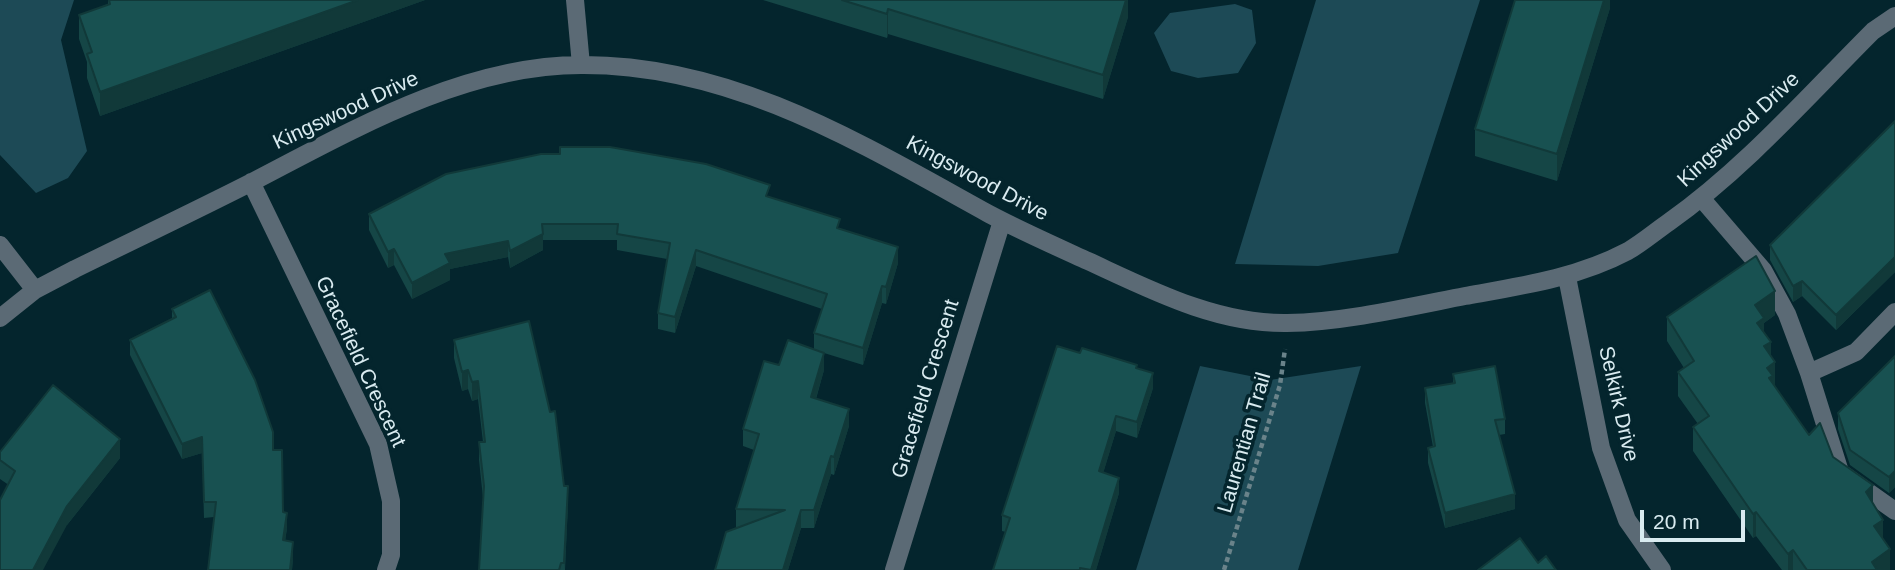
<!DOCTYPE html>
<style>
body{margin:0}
#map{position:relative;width:1895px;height:570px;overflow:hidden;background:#04252d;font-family:Arial,sans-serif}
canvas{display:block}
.scale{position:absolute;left:1640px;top:510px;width:105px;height:32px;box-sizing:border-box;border:4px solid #d9ebf0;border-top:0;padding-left:9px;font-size:21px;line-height:24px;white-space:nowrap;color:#d9ebf0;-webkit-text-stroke:5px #04252d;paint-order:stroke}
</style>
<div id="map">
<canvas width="1895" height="570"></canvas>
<div class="scale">20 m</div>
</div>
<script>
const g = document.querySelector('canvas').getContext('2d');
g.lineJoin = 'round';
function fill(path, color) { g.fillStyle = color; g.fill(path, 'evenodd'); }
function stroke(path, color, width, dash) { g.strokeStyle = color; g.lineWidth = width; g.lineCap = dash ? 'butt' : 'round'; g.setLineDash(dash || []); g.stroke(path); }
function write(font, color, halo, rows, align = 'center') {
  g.font = font + ' Arial,sans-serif'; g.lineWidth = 7; g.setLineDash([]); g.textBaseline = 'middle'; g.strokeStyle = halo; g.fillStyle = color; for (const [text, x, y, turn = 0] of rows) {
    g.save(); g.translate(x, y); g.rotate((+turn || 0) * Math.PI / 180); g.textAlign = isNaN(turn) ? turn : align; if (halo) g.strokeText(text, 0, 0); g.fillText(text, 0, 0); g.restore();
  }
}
fill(new Path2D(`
 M0,0h74l-13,40 26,111 -19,27 -32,15 -36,-38z
 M1316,0h164l-82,253 -80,13 -83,-2z
 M1235,4l17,6 4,33 -18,30 -40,5 -27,-7 -17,-38 16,-20z
 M1200,366l70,14 91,-14 -63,204h-162z`), '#1d4a56');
stroke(new Path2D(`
 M1224,570l56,-185 5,-36`), '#6a838a', 4.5, [5, 3.5]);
stroke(new Path2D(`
 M575,0l6,65
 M251,182l127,262 13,57v54l-5,15
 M1702,199l61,71 24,44 22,59 31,99 55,39
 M0,245l35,45
 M1567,277l34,171 26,72 35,50
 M0,318l35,-28 40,-21c59,-29 120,-58 179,-88 100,-52 211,-116 327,-116 151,-1 279,78 408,149 32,17 66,32 99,47 63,29 128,63 199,62 57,-1 122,-16 178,-27 56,-10 112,-18 163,-45 14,-8 28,-20 41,-29 76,-54 138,-125 204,-191l22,-15
 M1809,373l47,-21 39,-40
 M894,570l108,-349`), '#5b6a75', 18);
fill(new Path2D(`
 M108,0h317l-325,116 -13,-38v-16l-8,-23v-24l29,-11z
 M763,0h365v17l-25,82 -215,-65 -1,4z
 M1610,0v8l-53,173 -82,-25v-27z
 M1895,121v151l-59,58 -34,-34 -9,6 -23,-42v-15z
 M770,197l70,32 58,34 -12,41 -4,-1 -19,62 -39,-12v17l-8,29 33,27 -15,49 -3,-1 -17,54h-13l-13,42h-73l25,-43h-4v-18l18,-59 -11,-4v-17l36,-64 35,-16v-16l8,-24 -126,-43 -21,67 -17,-4v-16l9,-54 -50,-9v-10h-74v10l-33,18 -2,-11 -58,12v11l-38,19 -18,-34 -6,3 -19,-38v-16z
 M172,309l101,141 14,78 -2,13 8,16 -1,13h-84l6,-53 -10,1 -2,-65 -20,6 -52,-104v-15l42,-21z
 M1775,315l-11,8v9l7,24 4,30 34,49 24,22 40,47 10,35 7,31h-108l-26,-34 -3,2 -60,-87v-24l5,-3 -20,-28v-24l6,-4 -17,-27v-24z
 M454,340l110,146 4,18 -3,66h-86l4,-72 -4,-38v-18h4l-5,-43 -6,2 -4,-12 -6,2 -8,-33z
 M1895,356v131l-6,6 -39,-28 -12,-36v-16z
 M1137,368l16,20 -16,50 -21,-7 -13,42 16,20 -23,77h-103l13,-38 -4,-1v-16z
 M1453,374l52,45v15l-6,1 16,74 -70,19 -17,-65v-15l5,-1 -8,-44v-15l28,-5z
 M0,452l120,6 -53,67 -67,-46z`), '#154646');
fill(new Path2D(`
 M358,0h67l-325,116v-24z
 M1126,0h2v17l-25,82v-24z
 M1604,0h6v8l-53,173v-27z
 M888,9v25l-1,4v-24z
 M543,234v16l-33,18v-17z
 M508,241v16l-58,12v11l-38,19v-16l33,-29z
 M898,247v16l-12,41v-17z
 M394,249v16l-6,3v-16z
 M696,250v16l-21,67v-16z
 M1895,257v15l-59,58v-15z
 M1802,281v15l-9,6v-16z
 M882,286v17l-19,62v-17z
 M1775,291v24l-11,8v19l-7,5 -2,-42z
 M1771,342v23l4,-3v24l-6,16 -5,-56z
 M824,353v17l-13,45v-18z
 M468,370v19l-6,2v-19z
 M1153,373v15l-16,50v-16z
 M478,381v18l-6,2v-19z
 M849,409v17l-15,49v-18z
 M1116,416v15l-17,56v-16z
 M202,437v16l-20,6v-15z
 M120,439v19l-53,67 -24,45h-10l34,-64z
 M831,456v18l-17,54v-18z
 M1895,471v16l-6,6v-16z
 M1119,478v15l-23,77h-5z
 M1873,485v24l-7,-17z
 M568,486v18l-4,66v-7z
 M1515,494v15l-70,19v-15z
 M801,510v18l-13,42h-5z
 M1756,512v24l-3,2v-24z
 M287,513v15l-4,28v-16z
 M1883,520v24l-9,-18z
 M293,542v15l-1,13h-2z
 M1890,549v21h-18v-8z
 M1793,550v20h-5v-16z`), '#113939');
const building = new Path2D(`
 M109,0h249l-258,92 -13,-38 5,-2 -13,-37 31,-11z
 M842,0h284l-23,75 -215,-66 -1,5z
 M1515,0h89l-47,154 -82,-25z
 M1895,121v136l-59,58 -34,-34 -9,5 -23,-41z
 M560,147h50l96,17 64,21 -4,11 74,23 -3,9 61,19 -12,40 -4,-1 -19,62 -49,-15 13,-39 -131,-44 -21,67 -17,-4 12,-70 -53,-9 1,-10h-76l1,10 -33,17 -2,-10 -63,13 5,9 -38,20 -18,-34 -6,3 -19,-38 77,-40 95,-20h19z
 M1756,256l19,35 -20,14 9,13 -7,5 14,19 -7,4 11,16 -8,6 6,8 -4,2 40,57 11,-12 13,34 40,28 -7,7 17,28 -9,6 16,23 -18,13 5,8h-70l-14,-20 -5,4 -32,-42 -3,2 -60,-87 16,-11 -31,-44 16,-11 -27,-44z
 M210,290l45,90 18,52v18h9l1,62 4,1 -4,27 10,2 -3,28h-82l8,-68h-12l-2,-65 -20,7 -52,-104 46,-23 -4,-8z
 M529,321l21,91 5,-1 9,75h4l-4,77h-3l-2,7h-80l5,-84 -5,-44h6l-7,-61 -6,1 -4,-12 -6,2 -8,-32z
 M788,340l36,13 -13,44 38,12 -15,48 -3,-1 -17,54h-13l-18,60h-68l11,-38 59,-22 -49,-1 23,-75 -16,-5 21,-68 15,4z
 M1057,346l23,7 2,-5 55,17 -1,3 17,5 -16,49 -21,-6 -17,55 20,7 -28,92 -11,-2v2h-87l17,-52 -8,-3z
 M1895,356v115l-6,6 -39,-27 -12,-37z
 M1495,366l10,53 -10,1 20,74 -70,19 -17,-65 7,-2 -10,-58 30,-5 -2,-9z
 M53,385l67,54 -53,67 -34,64h-33v-70l15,-29 -15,-11v-8z
 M1520,538l18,25 8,-7 10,14h-78z`);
fill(building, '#185151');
stroke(building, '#113939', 2);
write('21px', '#d9ebf0', '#04252d', [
 ["Kingswood Drive",346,111,-25],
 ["Kingswood Drive",1739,130,-43],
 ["Kingswood Drive",977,179,28],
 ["Gracefield Crescent",360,362,65],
 ["Gracefield Crescent",926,389,-73],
 ["Selkirk Drive",1618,404,77],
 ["Laurentian Trail",1245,443,-74]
]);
</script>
